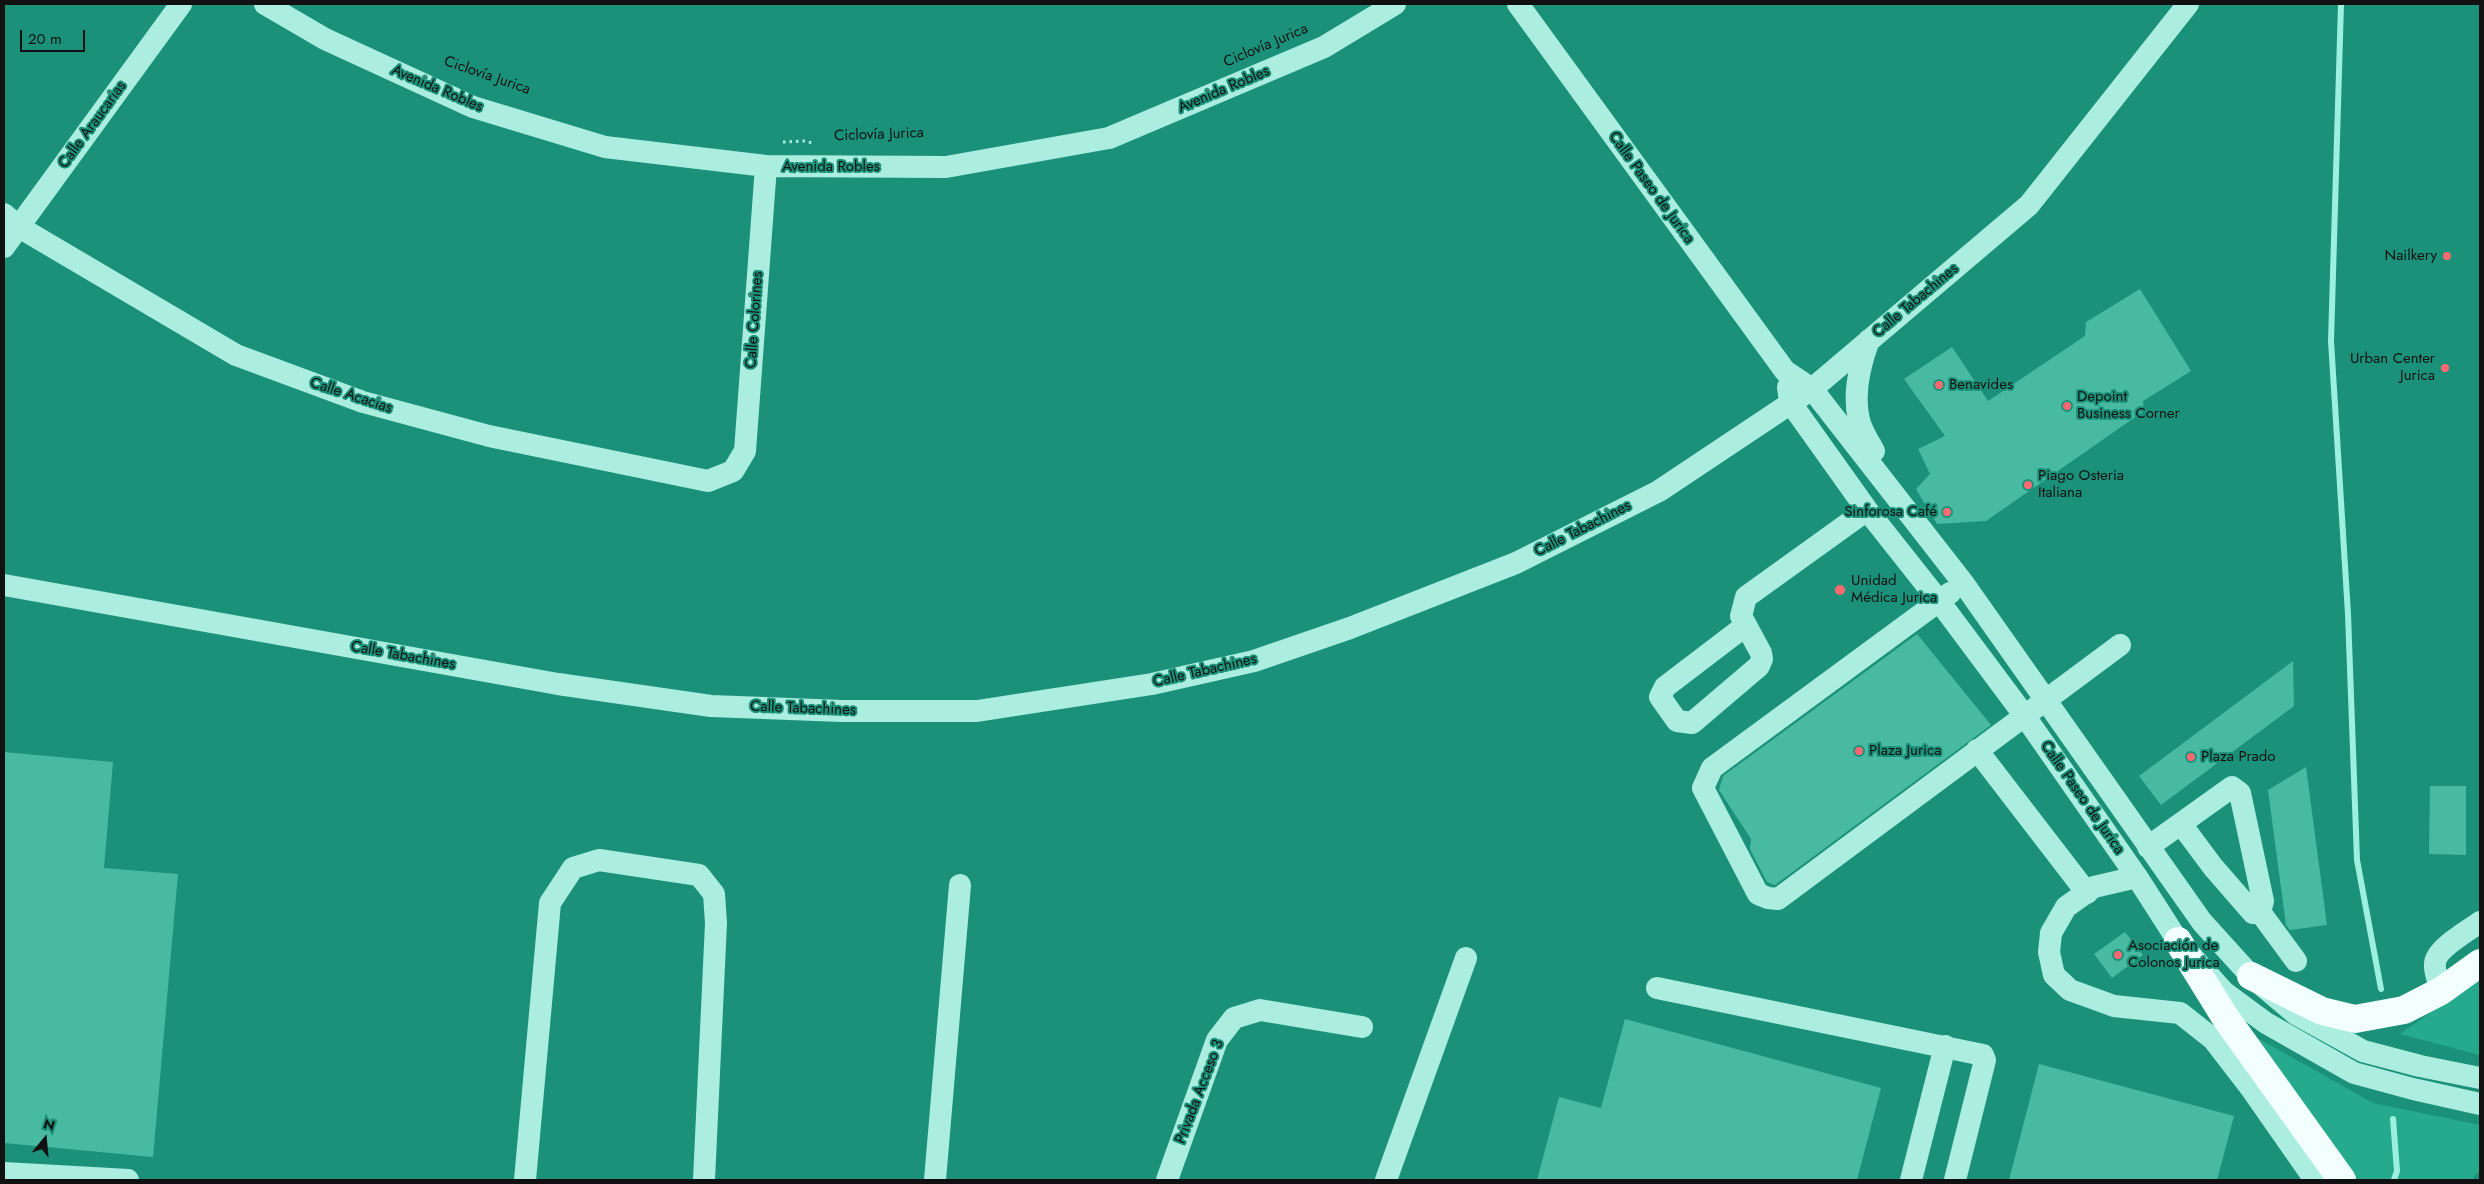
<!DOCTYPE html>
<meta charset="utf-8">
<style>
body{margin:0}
#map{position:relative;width:2484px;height:1184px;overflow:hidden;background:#1b917a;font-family:Jost,sans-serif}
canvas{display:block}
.frame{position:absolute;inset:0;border:5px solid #111;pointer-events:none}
.north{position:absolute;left:20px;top:1114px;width:50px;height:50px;-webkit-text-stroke:4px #1b917a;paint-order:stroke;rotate:17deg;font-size:14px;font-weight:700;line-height:20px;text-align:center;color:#111}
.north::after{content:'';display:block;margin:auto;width:18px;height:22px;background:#111;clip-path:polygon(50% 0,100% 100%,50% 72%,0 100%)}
.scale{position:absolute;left:20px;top:30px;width:65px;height:22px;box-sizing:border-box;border:2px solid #111;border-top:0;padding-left:6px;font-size:15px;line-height:18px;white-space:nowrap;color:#111;-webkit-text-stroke:4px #1b917a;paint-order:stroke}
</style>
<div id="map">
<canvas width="2484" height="1184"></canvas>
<div class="frame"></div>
<div class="north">N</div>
<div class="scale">20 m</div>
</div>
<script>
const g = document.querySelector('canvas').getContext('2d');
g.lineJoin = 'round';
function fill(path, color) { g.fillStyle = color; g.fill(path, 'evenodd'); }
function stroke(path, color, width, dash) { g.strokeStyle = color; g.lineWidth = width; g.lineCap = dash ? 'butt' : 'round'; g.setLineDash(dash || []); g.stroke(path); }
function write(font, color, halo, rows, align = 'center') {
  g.font = font + ' Jost,sans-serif'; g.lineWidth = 4; g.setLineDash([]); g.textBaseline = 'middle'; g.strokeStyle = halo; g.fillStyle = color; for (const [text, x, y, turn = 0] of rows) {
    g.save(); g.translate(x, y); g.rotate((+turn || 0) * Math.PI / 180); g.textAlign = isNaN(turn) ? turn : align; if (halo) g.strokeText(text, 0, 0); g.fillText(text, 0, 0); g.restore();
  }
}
fill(new Path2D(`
 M2480,978v77l-80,-21z
 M2256,1037l117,66 107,22v46l-6,5v4h-123z`), '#25aa8d');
stroke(new Path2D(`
 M2341,4l-10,337 17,273 9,246 24,129
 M2393,1119l4,52 -3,9`), '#9ef0de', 6);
fill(new Path2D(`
 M2140,289l51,82 -48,30 1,10 -158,110 -49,3 -21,-35 14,-15 -12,-25 27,-13 -41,-57 48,-32 36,54 97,-65 1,-14z
 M1917,634l74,91 -216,160 -8,-3 -17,-33 1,-10 -32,-49 4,-14z
 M2293,661l1,45 -133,99 -22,-29z
 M4,752l109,10 -9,106 74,6 -25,283 -149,-14z
 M2306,767l21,158 -37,5 -4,-5 -18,-135z
 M2430,786h36v69l-37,-1z
 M2125,932l18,23 -31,23 -18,-24z
 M1625,1019l256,69 -24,92h-320l22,-83 42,11z
 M2039,1064l195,52 -17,64h-208z`), '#49baa2');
stroke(new Path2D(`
 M783,142l22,-1 7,2`), '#abeee0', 3, [2.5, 4]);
stroke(new Path2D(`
 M265,4l60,35 148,68 132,40 161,19 180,1 163,-29 215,-91 71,-43
 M1518,4l267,367 27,18 152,195 238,338 49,54 45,38 67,37 57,15 60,12
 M4,214l15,13 217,128 127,47 126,34 219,45 25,-10 12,-20 21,-285
 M4,247l177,-243
 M1869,340c-9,24 -16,55 -10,80 2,10 10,22 15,31
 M1788,387l2,15 77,108 72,91 85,114 113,162 41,64 46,51 42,31 88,50 59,16 67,15
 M4,585l554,99 153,22 131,5h135l175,-27 102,-23 96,-33 166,-65 143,-72 153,-102 217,-184 159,-201
 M1950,593l-238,175 -9,20 55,106 10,4 10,1 342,-254
 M1745,626l-80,61 -5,10 17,24 15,2 67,-57 3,-7 -1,-6 -20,-37 5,-19 121,-87
 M1977,750l110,143
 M2148,847l84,-60 8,6 23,108 -3,11 -7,1 -40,-46 -32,-43
 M2137,877l-43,10 -28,20 -15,26 -2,19 5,23 16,15 44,16 66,7 33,26 37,48 65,93
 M2260,912l36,49
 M1657,988l326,67 2,5 -30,120
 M2441,991c-2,-9 -7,-19 -6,-27 0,-15 33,-33 45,-42
 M4,1173l124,7
 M525,1180l25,-277 23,-35 26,-8 100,15 15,19 2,29 -12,257
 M935,1180l25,-295
 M1167,1180l50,-140 17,-22 26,-8 102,17
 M1386,1180l80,-222
 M1911,1180l34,-134`), '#abeee0', 22);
stroke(new Path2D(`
 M2178,941l47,76 117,163
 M2251,976l71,35 33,8 49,-9 37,-19 39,-28`), '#f3fffd', 28);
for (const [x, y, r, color] of [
 [2447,256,5,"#ff6971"],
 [2445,368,5,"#ff6971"],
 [1939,385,5,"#ff6971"],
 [2067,406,5,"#ff6971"],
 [2028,485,5,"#ff6971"],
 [1947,512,5,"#ff6971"],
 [1840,590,6,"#ff6971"],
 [1859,751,5,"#ff6971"],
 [2191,757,5,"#ff6971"],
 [2118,955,5,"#ff6971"]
]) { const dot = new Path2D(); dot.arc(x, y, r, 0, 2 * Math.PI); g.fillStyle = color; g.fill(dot); stroke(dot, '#1b917a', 2); }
write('15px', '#111', '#1b917a', [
 ["Ciclovía Jurica",1266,46,-23],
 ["Ciclovía Jurica",487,76,19],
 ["Avenida Robles",437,89,23],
 ["Avenida Robles",1224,90,-23],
 ["Calle Araucarias",93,125,-54],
 ["Ciclovía Jurica",879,135,-2],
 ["Avenida Robles",831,167],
 ["Calle Paseo de Jurica",1651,188,54],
 ["Calle Tabachines",1916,301,-40],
 ["Calle Colorines",755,320,-86],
 ["Calle Acacias",351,396,18],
 ["Calle Tabachines",1583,529,-27],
 ["Calle Tabachines",403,656,10],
 ["Calle Tabachines",1205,671,-13],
 ["Calle Tabachines",803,709,2],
 ["Calle Paseo de Jurica",2082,798,55],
 ["Privada Acceso 3",1200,1092,-69]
]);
write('15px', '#111', '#1b917a', [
 ["Nailkery",2437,256,"right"],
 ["Urban Center",2435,359,"right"],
 ["Jurica",2435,376,"right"],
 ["Benavides",1949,385],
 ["Depoint",2077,397],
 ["Business Corner",2077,414],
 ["Piago Osteria",2038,476],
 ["Italiana",2038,493],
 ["Sinforosa Café",1937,512,"right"],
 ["Unidad",1851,581],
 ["Médica Jurica",1851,598],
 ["Plaza Jurica",1869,751],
 ["Plaza Prado",2201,757],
 ["Asociación de",2128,946],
 ["Colonos Jurica",2128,963]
], 'left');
</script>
